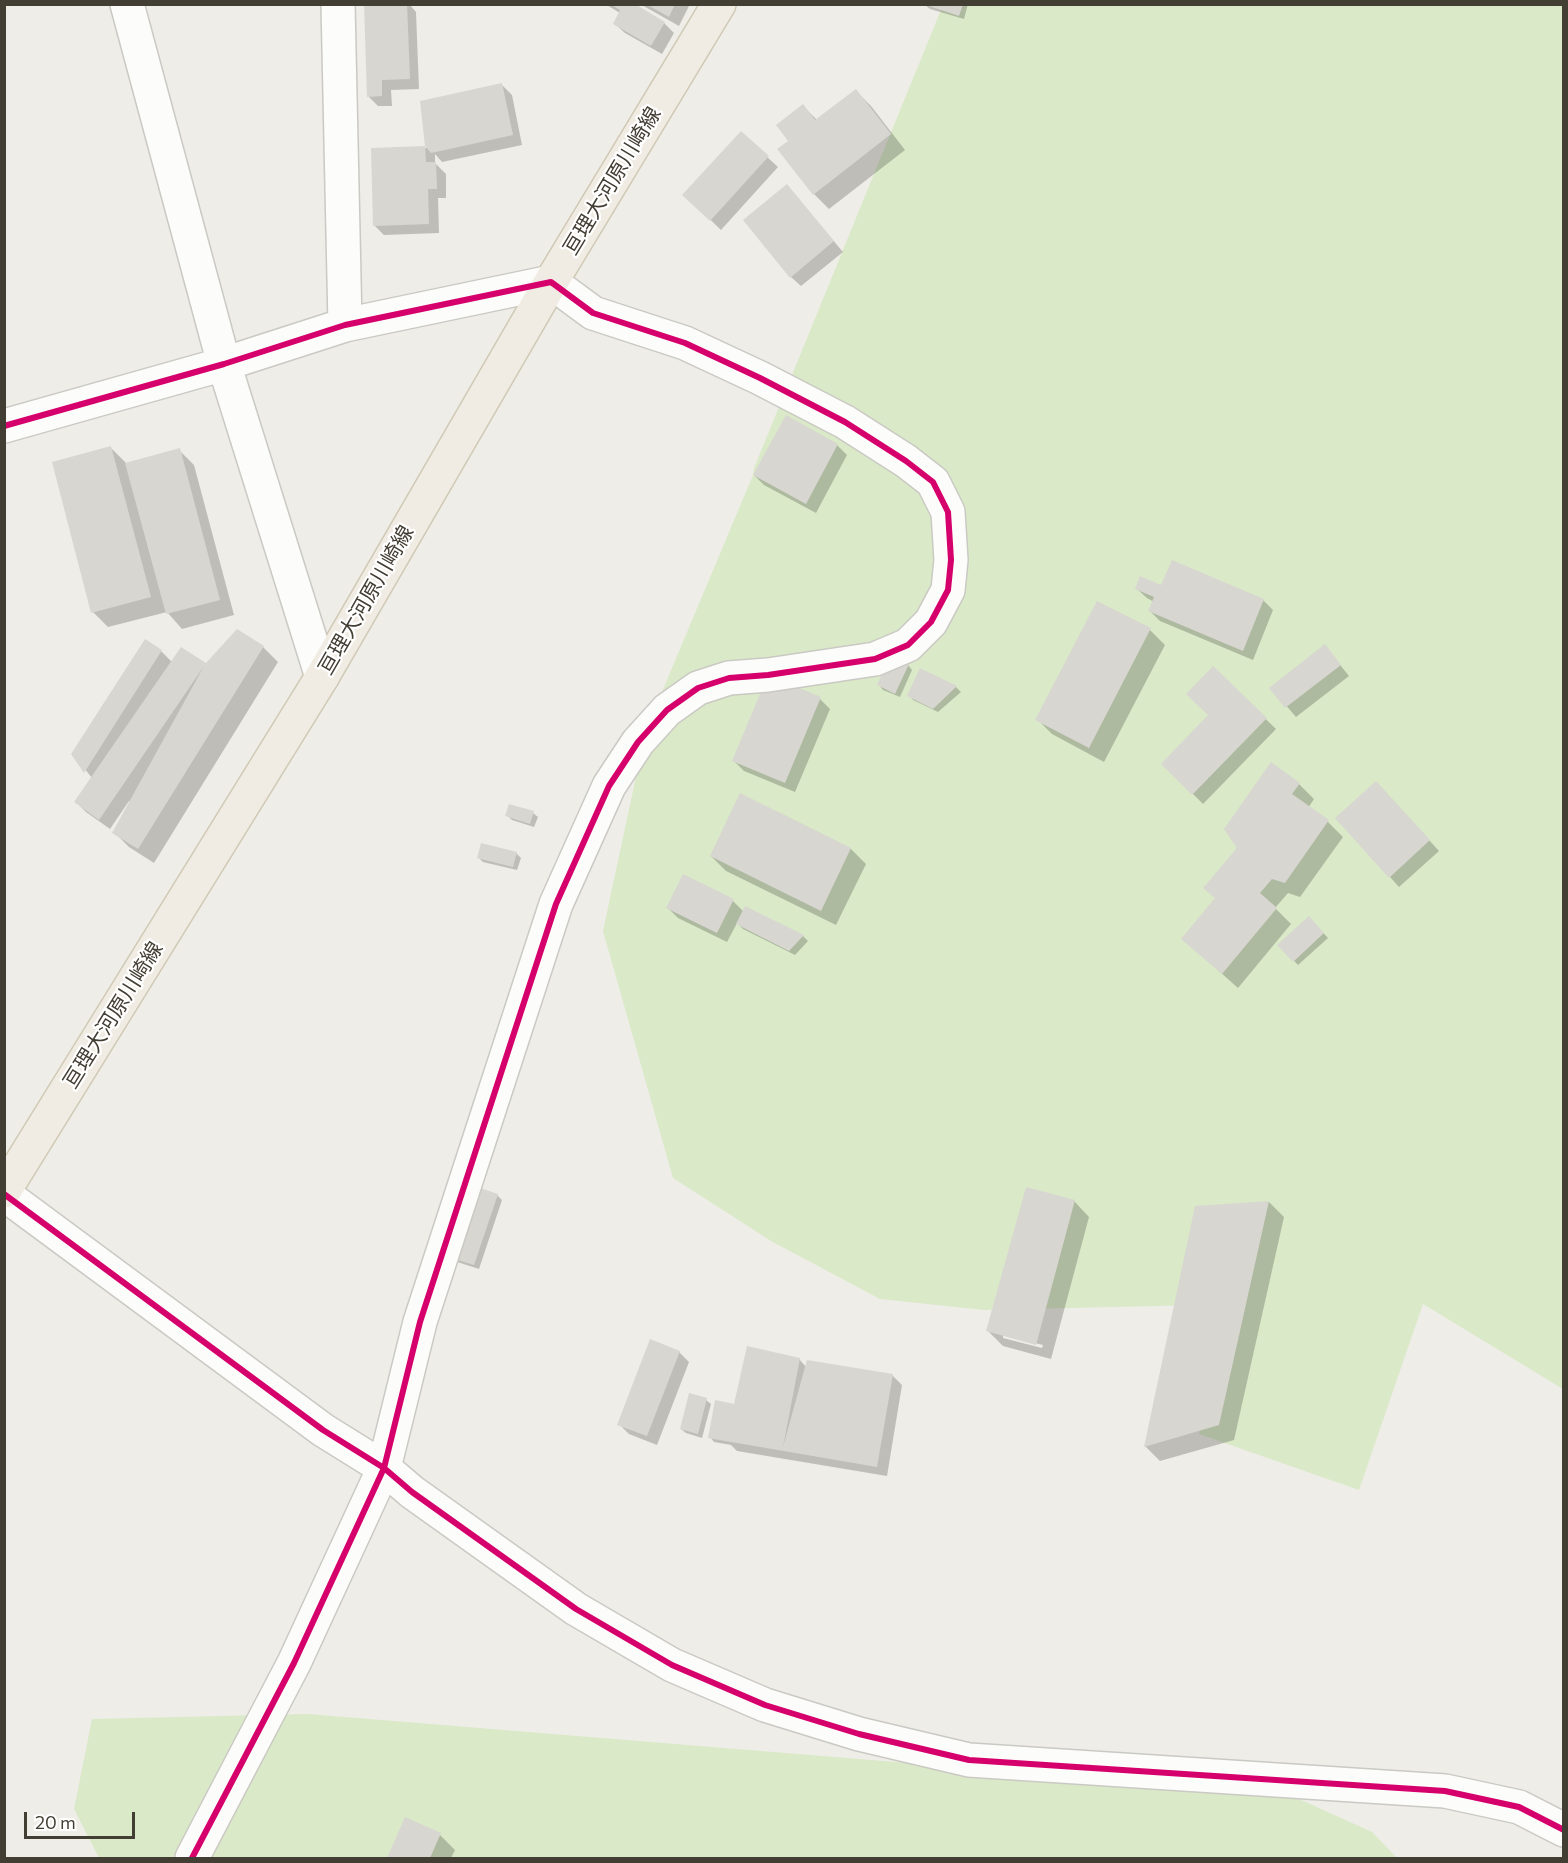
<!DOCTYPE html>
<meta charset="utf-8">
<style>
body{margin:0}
#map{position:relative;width:1568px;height:1863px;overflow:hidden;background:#eeede7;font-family:Commissioner,sans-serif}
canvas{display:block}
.frame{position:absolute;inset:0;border:6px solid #433e34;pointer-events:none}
.scale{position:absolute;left:24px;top:1812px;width:111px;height:27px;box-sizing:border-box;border:3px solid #433e34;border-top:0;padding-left:8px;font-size:18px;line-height:21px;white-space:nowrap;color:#433e34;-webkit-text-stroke:4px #fff;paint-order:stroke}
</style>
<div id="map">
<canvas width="1568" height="1863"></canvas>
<div class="frame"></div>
<div class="scale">20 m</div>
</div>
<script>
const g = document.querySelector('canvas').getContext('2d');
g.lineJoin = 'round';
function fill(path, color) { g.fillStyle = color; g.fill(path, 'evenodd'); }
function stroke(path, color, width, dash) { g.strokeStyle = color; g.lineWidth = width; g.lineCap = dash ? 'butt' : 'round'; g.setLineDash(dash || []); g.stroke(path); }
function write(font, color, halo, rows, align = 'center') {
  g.font = font + ' Commissioner,"Noto Sans JP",sans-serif'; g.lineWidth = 4.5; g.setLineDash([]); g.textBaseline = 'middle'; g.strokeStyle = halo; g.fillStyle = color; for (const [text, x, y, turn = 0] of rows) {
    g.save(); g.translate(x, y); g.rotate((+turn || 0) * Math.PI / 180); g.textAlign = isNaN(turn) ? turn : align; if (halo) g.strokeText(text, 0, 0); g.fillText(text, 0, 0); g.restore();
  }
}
fill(new Path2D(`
 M943,5h620v1384l-140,-85 -64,186 -160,-56 44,-130 -259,6 -104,-11 -109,-58 -98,-63 -70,-247 43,-201 107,-255 1,-7z
 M308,1714l980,80 84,38 25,26h-1298l-25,-49 18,-90z`), '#dae9c8');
fill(new Path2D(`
 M365,4h44l7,8 3,77 -28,1 1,16h-14l-10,-10z
 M605,4h27l32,19 10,10 -12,21 -37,-21 -10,-9 5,-11z
 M640,4h50l-11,22z
 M968,4l-4,15 -34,-10 -5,-4z
 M502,85l10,10 10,50 -80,17 -7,-8v9l11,11v24h-8l1,35 -55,2 -10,-10 -2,-76 55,-1z
 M856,91l15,15 34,44 -76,59 -15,-15 -35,-44 11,-9 13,-35 14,14z
 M741,133l37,34 -57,63 -27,-26z
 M787,186l56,66 -42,34 -10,-9z
 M837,445l10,10 -31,58 -52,-28 -10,-10z
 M111,448l16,16 52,-14 15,15 40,150 -52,14 -15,-17 -59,15 -15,-15z
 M1162,587l101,13 10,10 -20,50 -93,-39 -10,-10 4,-9 -7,-4 -10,-9z
 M1150,630l15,15 -61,117 -52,-28 -15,-15z
 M1325,646l24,30 -53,41 -25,-29z
 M263,647l15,15 -124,201 -25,-16 -15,-15 17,-30 -2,-1 -19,28 -24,-17 -10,-10 16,-24 -19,-24 88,-103 11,11 35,4z
 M908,665l4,5 -12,27 -17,-7 -4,-5z
 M1213,668l63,61 -73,75 -40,-40 47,-48z
 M921,670l35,17 5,5 -23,20 -25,-12 -4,-5z
 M820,699l10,10 -35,83 -51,-21 -10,-10z
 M1271,764l28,20 15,15 -6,9 20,14 15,15 -43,60 -12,-4 -13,15 16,16 -53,64 -55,-49 33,-40z
 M1386,793l53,58 -40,36 -9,-10z
 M741,795l110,54 15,15 -30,61 -110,-54 -15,-15z
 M533,813l5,4 -4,10 -22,-7 -5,-5z
 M516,853l5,5 -4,12 -34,-8 -4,-4z
 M733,901l11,11 2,-4 57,28 5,5 -13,14 -52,-26 -6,-6 -10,19 -49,-24 -10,-10z
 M1309,918l19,20 -30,27 -19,-20z
 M497,1195l5,5 -23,69 -31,-10z
 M1074,1201l15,16 -38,142 -48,-13 -15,-15zM1003,1335l40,10 -1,3 -39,-10z
 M1269,1202l15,15 -50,223 -74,21 -15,-15 51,-238z
 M679,1352l10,10 -32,83 -28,-11 -10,-10z
 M799,1359l7,8 86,8 10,10 -15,91 -150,-25 -6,-6 -17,-3 -4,-5 23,-32z
 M706,1400l5,4 -9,34 -16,-5 -5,-4z
 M406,1819l34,16 15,15 -4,8h-63z`), '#0003');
fill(new Path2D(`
 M364,4h43l3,75 -28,1v16l-15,1z
 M610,4h25l30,18 -14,24 -38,-22 7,-14z
 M646,4h29l-6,13z
 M923,4h40l-4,12z
 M502,83l11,52 -82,18 -6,-7 -5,-45z
 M856,89l35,45 -78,61 -36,-46 11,-8 -12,-16 27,-21 12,16z
 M741,131l28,25 -59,65 -28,-26z
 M425,146l1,16h10l1,27h-9l1,35 -56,2 -2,-78z
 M787,184l47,57 -44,37 -47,-58z
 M786,415l52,29 -32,60 -53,-29z
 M111,446l40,151 -60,16 -39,-151z
 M180,448l40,152 -54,14 -41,-151z
 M1172,560l92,39 -21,52 -95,-40 6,-14 -19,-8 5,-13 21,9z
 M1097,601l54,27 -62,120 -54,-28z
 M237,629l27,17 -126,203 -26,-16 92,-167 -105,154 -25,-18 107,-155 25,16z
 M145,639l17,11 -78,123 -13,-19z
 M1325,644l16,21 -56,43 -16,-20z
 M890,656l19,8 -14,30 -18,-9z
 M1213,666l54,52 -75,77 -31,-31 47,-49 -22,-21z
 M920,668l37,18 -24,23 -26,-13z
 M768,675l53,22 -36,86 -53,-22z
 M1271,762l29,21 -8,11 37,26 -44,63 -13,-4 -12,14 17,15 -55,66 -41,-35 34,-41 -12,-10 34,-40 -13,-19z
 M1376,781l54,59 -41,38 -54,-60z
 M740,793l111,55 -30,63 -111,-55z
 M509,804l25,7 -4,13 -25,-8z
 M481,843l36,9 -4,15 -36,-9z
 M683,874l51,25 -17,34 -51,-25z
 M745,906l59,29 -15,16 -53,-27z
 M1309,916l15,17 -31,29 -16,-17z
 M471,1185l27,9 -24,71 -32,-10z
 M1026,1187l49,13 -39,145 -50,-14z
 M1269,1201l-50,224 -75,22 51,-241z
 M650,1339l30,12 -33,85 -30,-11z
 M747,1346l53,12 -17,89 24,-87 86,14 -16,93 -169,-29 7,-38 19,4z
 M689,1393l18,5 -9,36 -18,-5z
 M405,1817l36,16 -11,25h-43z`), '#d8d6d0');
const minor = new Path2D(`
 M127,4l97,360 98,313
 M338,4l7,321
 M4,426l220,-62 121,-39 206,-43 42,31 92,30 75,35 85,44 61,39 27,21 15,30 3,48 -3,30 -17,32 -23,23 -33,14 -107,16 -39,3 -31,10 -31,22 -29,32 -29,44 -53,118 -136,418 -36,146 -90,195 -102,195
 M4,1194l319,236 61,38 28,24 164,117 96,56 93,40 94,29 110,26 476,31 74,16 45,23`);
const major = new Path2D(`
 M4,1191l318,-514 229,-395 168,-278`);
stroke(minor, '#cac9c3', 36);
stroke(major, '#d0c9b5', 36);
stroke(minor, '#fcfcfb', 33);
stroke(major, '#f0ece3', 33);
stroke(new Path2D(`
 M4,426l220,-62 121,-39 206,-43 42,31 92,30 75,35 85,44 61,39 27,21 15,30 3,48 -3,30 -17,32 -23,23 -33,14 -107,16 -39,3 -31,10 -31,22 -29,32 -29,44 -53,118 -136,418 -36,146 -90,195 -102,195
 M4,1194l319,236 61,38 28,24 164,117 96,56 93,40 94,29 110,26 476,31 74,16 45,23`), '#d6006c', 6);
write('21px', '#433e34', '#fff', [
 ["亘理大河原川崎線",612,181,-59],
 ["亘理大河原川崎線",366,600,-60],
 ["亘理大河原川崎線",113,1015,-58]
]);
</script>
